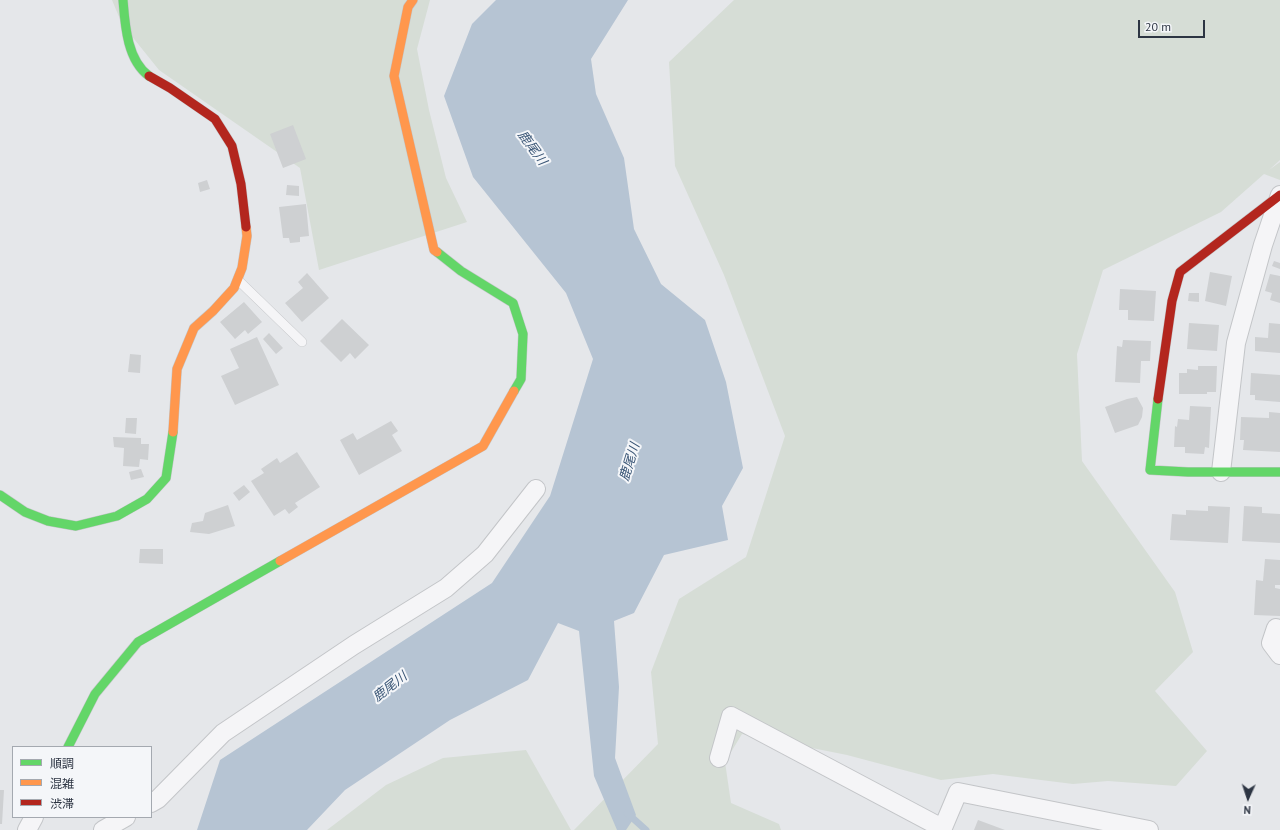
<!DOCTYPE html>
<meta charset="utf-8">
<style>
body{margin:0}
#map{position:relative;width:1280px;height:830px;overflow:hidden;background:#e5e7ea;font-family:"PT Sans","Noto Sans JP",sans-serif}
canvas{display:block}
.legend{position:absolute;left:12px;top:746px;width:140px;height:72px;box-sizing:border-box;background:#f4f6f9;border:1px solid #a4a9b0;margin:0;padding:5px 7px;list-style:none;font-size:12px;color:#2d3543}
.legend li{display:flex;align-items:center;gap:8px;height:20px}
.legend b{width:20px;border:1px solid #a4a9b0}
.north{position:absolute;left:1228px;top:778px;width:40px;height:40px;-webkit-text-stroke:3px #f4f6f9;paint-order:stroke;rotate:183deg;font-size:11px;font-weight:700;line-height:16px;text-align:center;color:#2d3543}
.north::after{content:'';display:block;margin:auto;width:14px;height:18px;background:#2d3543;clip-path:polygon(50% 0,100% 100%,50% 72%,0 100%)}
.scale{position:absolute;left:1138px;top:20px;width:67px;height:18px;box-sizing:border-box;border:2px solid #2d3543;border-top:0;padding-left:5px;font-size:12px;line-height:14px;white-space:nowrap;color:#2d3543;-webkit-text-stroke:3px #f4f6f9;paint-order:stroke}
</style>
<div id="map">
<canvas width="1280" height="830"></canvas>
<ul class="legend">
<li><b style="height:5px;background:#63d668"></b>順調</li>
<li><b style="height:5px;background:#ff974d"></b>混雑</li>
<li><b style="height:5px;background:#b3261e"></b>渋滞</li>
</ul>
<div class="north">N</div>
<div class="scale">20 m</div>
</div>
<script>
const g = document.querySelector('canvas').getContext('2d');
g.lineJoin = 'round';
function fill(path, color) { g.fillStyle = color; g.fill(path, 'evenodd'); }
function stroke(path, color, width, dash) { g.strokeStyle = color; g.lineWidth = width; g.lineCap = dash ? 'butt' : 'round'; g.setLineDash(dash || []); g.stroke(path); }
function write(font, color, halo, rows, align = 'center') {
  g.font = font + ' "PT Sans","Noto Sans JP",sans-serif'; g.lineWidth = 4; g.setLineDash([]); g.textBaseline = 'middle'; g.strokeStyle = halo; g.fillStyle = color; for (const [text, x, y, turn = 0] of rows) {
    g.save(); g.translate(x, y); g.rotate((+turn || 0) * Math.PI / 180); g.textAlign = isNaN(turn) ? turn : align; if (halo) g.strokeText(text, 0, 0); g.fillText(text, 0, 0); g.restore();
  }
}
fill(new Path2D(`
 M112,0h318l-13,49 12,61 17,68 21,44 -148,48 -19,-102 -141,-98 -37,-46z
 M734,0h546v160l-11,10 11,-8v18l-16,-6 -43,38 -118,58 -26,84 5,107 93,131 18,60 -38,39 52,60 -31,35 -68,-5 -35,3 -80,-10 -52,6 -94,-25 -105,-21 -17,28 6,41 48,21 2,6h-207l84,-86 -7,-72 28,-73 67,-42 39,-121 -61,-161 -49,-109 -6,-104z
 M526,750l45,80h-244l59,-45 57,-27z`), '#d6ddd6');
fill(new Path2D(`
 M496,0h132l-37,59 5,35 28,64 10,71 27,55 44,36 21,62 17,86 -21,38 6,34 -64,15 -30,58 -20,8 5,66 -4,71 21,57 -10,15h-9l-23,-54 -15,-145 -21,-8 -30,57 -78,40 -105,70 -38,40h-110l23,-70 272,-177 58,-87 43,-137 -27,-66 -93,-116 -29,-81 28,-72z`), '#b6c4d3');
stroke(new Path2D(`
 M627,813l19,17`), '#b6c4d3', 7);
fill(new Path2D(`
 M293,125l13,34 -23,9 -13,-34z
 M207,180l3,9 -10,3 -2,-9z
 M287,185l12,1v10l-13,-1z
 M306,204l3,32 -9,1v5l-10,1 -1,-5h-6l-4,-31z
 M1274,261l6,2v6l-8,-3z
 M1210,272l22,4 -6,30 -21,-5z
 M307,273l22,25 -27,24 -17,-19 18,-15 -5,-6z
 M1270,274l10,2v27l-10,-3 2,-7 -7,-2z
 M1120,289l36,2 -2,30 -26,-1v-10h-9z
 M1189,293h10v9l-11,-1z
 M244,302l18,20 -14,12 -3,-4 -10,9 -15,-17z
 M342,319l27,26 -14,14 -5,-6 -9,9 -21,-21z
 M1189,323l30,2 -2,26 -30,-2z
 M1269,323l11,1v29l-25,-2v-14l13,1z
 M269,333l14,15 -7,6 -13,-15z
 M257,337l22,48 -44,20 -14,-29 18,-8 -9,-19z
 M1123,340l28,1 -1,20h-9l-1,22 -25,-1 2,-36 5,1z
 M130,354l11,1 -1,18 -12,-1z
 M1198,366h19l-1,26h-9v2h-28v-21h8v-4l11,1z
 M1251,373l29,2v27l-25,-2v-5h-5z
 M1137,397l6,11 -1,9 -4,8 -23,8 -10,-26 22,-8z
 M1190,406l21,1 -2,41 -4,-1 -1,7 -19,-1v-6h-11l1,-21 2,1 1,-8 11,1z
 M1269,412l11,1v39l-37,-2 1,-10h-4l1,-23 28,1z
 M126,418h11l-1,16 -11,-1z
 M391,421l7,10 -6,4 10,16 -43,24 -19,-35 13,-7 4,7z
 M113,437l28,1v6h8l-1,16 -8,-1 -1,8 -16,-1 1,-18 -10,-1z
 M297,452l23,35 -25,16 3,4 -9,7 -4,-5 -11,7 -23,-35 13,-8 -3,-4 16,-11 3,5z
 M141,469l3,8 -13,3 -2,-8z
 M244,485l6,7 -11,9 -6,-8z
 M228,505l7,21 -26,8 -19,-2 2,-9 11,-2 2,-8z
 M1208,506l22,1 -2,36 -58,-3 2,-26 14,1v-5l22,1z
 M1244,506l18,1v6l18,1v29l-38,-2z
 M140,549h23v15l-24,-1z
 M1265,559l15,1v25h-5v3l5,1v27l-26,-1 2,-35 7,1z
 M0,790h4l-2,34h-2z
 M978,820l27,10h-31z`), '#ced0d2');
const lane = new Path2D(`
 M238,280l64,62`);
const street = new Path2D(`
 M1221,472l15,-129 27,-98 17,-50
 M1276,628l-5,15 9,12
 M719,758l12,-42 211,112
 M151,803l7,-4 65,-66 131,-88 92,-57 39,-34 51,-65
 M27,830l7,-13
 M103,830l23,-13
 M942,830l16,-38 191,38`);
const fast = new Path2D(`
 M123,0c2,25 4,60 26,76
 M437,252l24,19 52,32 10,31 -2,45 -7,12
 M1158,399l-8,71 38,2h92
 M0,495l25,17 23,9 28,5 41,-10 30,-17 19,-21 7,-46
 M68,747l27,-53 43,-52 142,-81`);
const slow = new Path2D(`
 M413,0l-5,7 -14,69 40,174 3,2
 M173,432l4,-63 17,-41 19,-17 21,-23 8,-20 5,-32 -1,-9
 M280,561l203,-115 31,-55`);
const jam = new Path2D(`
 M149,76l21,12 45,31 17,27 9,38 5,43
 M1158,399l14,-98 8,-29 100,-77`);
stroke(lane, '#c3c5c8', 10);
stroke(street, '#c3c5c8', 20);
stroke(fast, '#c3c5c8', 10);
stroke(slow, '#c3c5c8', 10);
stroke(jam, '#c3c5c8', 10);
stroke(lane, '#f5f5f7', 9);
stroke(street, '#f5f5f7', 18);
stroke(fast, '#63d668', 9);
stroke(slow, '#ff974d', 9);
stroke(jam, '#b3261e', 9);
write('italic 13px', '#395575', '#f4f6f9', [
 ["鹿尾川",532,148,54],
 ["鹿尾川",630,462,-73],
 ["鹿尾川",390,687,-38]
]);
</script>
